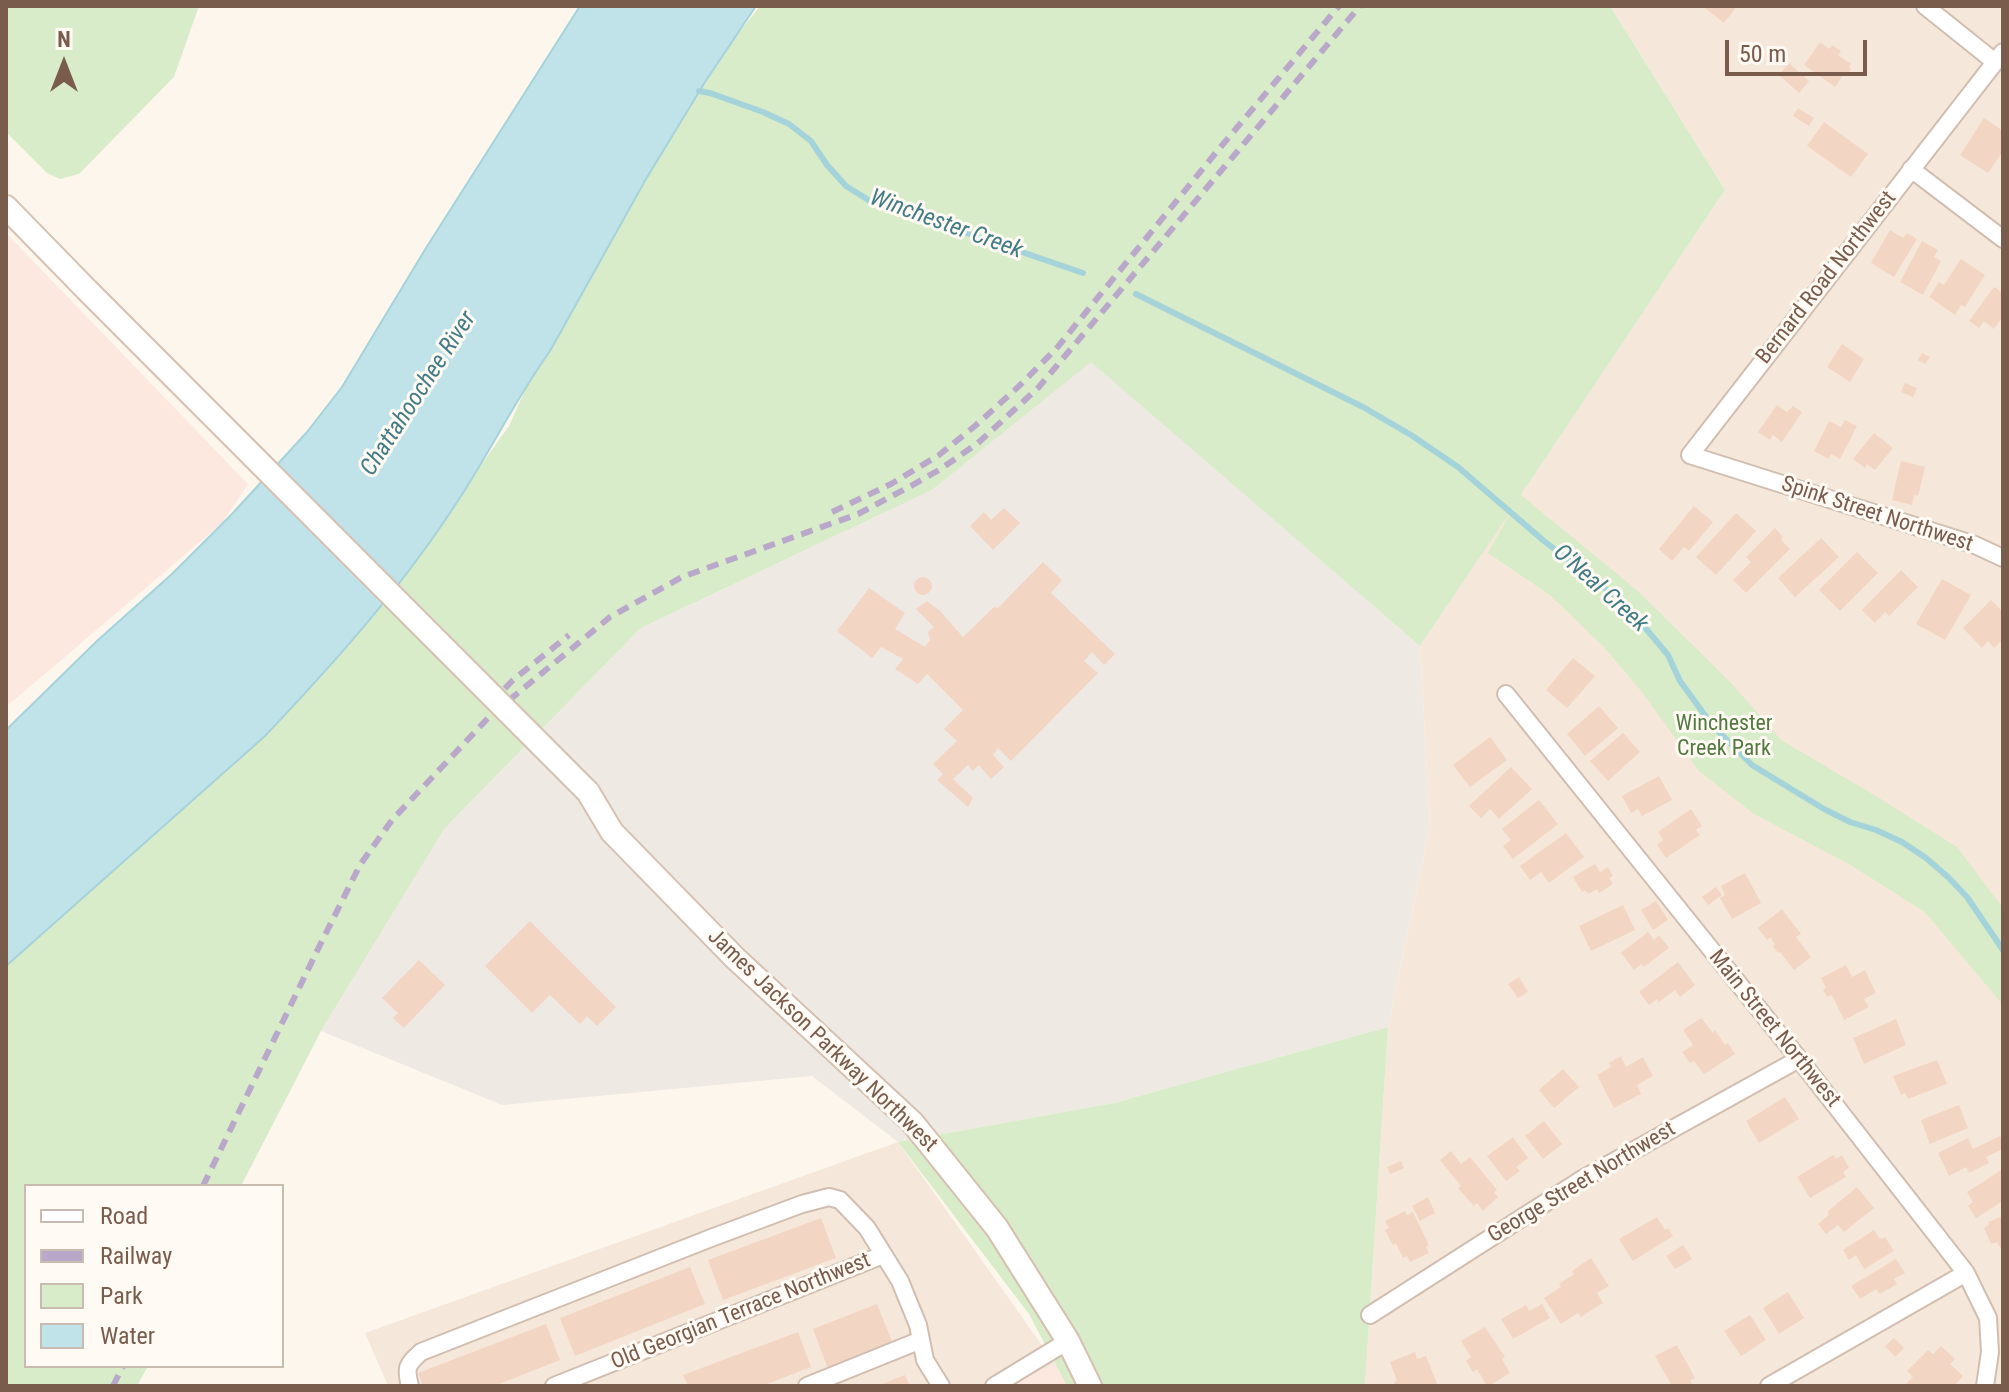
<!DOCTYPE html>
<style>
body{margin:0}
#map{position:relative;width:2009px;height:1392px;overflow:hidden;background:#fdf6ec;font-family:"Roboto Condensed",sans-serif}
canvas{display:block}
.frame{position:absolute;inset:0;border:8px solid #7a5c4d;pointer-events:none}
.legend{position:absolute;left:24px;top:1184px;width:260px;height:184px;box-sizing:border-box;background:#fffaf3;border:2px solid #cabbb1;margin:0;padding:10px 14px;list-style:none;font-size:24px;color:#7a5c4d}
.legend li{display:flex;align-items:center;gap:16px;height:40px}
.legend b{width:40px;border:2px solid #cabbb1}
.north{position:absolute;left:24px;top:24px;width:80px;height:80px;-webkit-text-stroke:6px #fffaf3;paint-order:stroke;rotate:0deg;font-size:22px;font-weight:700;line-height:32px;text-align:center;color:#7a5c4d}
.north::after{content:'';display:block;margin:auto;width:28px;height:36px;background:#7a5c4d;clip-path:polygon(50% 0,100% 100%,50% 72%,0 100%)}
.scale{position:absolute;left:1725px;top:40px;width:142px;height:36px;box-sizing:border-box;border:4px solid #7a5c4d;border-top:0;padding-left:10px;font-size:24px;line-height:28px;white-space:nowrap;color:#7a5c4d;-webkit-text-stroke:6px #fffaf3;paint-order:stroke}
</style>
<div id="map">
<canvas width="2009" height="1392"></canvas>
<div class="frame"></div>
<ul class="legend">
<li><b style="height:10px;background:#fff"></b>Road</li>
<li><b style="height:10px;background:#b9a8c9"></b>Railway</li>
<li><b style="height:22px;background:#d8ecc9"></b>Park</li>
<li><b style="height:22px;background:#bfe3e8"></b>Water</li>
</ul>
<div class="north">N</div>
<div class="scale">50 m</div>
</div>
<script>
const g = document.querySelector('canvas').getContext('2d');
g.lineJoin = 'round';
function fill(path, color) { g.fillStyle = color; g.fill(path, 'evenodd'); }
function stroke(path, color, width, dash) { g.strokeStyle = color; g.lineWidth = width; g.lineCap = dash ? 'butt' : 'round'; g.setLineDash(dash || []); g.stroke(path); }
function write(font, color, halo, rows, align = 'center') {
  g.font = font + ' "Roboto Condensed",sans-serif'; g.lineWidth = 6; g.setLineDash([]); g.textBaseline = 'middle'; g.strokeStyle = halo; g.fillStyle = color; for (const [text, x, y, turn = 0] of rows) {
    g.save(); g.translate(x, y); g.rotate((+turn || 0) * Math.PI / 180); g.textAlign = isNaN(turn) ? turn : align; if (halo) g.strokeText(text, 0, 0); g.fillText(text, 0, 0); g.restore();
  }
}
fill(new Path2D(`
 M1610,6h393v1380h-638l23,-359 42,-201 -10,-180 305,-456z
 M898,1142l158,223 -56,21h-612l-23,-53z`), '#f5e8da');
fill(new Path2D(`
 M6,233l242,251 -26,39 -216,184z
 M1056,1365l11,21h-67z`), '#fde8e0');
fill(new Path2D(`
 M1091,361l329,285 10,180 -42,201 -274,76 -216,39 -86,-66 -310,29 -181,-74 124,-203 196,-200 291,-138z`), '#efe9e4');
fill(new Path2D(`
 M6,6h193l-25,71 -95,97 -19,5 -13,-6 -41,-41z
 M760,6h850l115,184 -204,305 117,96 95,94 48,55 95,56 81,51 46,61v97l-78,-93 -76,-48 -95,-50 -55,-43 -57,-79 -38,-45 -54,-52 -62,-42 25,-45 -93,138 -329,-284 -159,128 -291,138 -196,200 -124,203 -80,155h-215v180h122l-11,20h-131v-451l366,-318 137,-191 104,-233z
 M1388,1027l-23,359h-298l-38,-72 -131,-172 216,-39z`), '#d8ecc9');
const water = new Path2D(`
 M580,6h176l-51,76 -59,97 -96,172c-33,46 -58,97 -89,145 -56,88 -125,165 -196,240l-259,230v-236l92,-90 74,-66 60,-60 75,-82 35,-45 84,-139z`);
fill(water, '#bfe3e8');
stroke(water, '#a5d3da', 2);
stroke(new Path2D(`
 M699,91l11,2 53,19 26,12 22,17 16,24 19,21 24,15 25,10 28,7 160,55
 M1136,294l227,113 48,28 47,32 86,74 67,52 21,19 36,43 12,26 32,44 40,40 72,44 26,13 26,8 26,12 24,16 22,19 19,20 36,53`), '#a5d3da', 6);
fill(new Path2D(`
 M1706,6h31l-13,17 -19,-15z
 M1820,42l9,7 3,-4 9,6 -3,4 13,9 -2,3 2,2 -6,8 -2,-2 -8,12 -31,-22z
 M1789,63l20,18 -10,12 -20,-18z
 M1798,108l16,10 -5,8 -16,-10z
 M1984,118l19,13v20l-15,22 -28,-18z
 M1824,122l44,32 -17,23 -44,-31z
 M1890,230l13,8 4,-5 10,6 -23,38 -23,-14z
 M1922,241l16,9 -4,7 7,4 -18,34 -23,-13z
 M1961,259l24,16 -20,32 -4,-2 -6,10 -26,-18 10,-15 5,3z
 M1994,287l9,6v23l-9,13 -10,-8 -5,7 -10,-7z
 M1842,344l22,15 -14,23 -23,-15z
 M1922,353l8,4 -5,7 -7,-4z
 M1905,383l12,5 -4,9 -12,-5z
 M1777,405l10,7 6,-6 9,6 -20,30 -9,-7 -3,5 -12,-8z
 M1845,420l12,6 -17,33 -9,-5 -2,5 -15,-8 15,-30 12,6z
 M1874,433l19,15 -18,22 -8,-6 -2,4 -12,-9z
 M1901,461l24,6 -7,29 -4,-1 -2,10 -20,-5z
 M1694,506l19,16 -24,29 -5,-4 -12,14 -13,-12z
 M1004,508l16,15 -27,27 -23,-24 14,-14 7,8z
 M1736,513l20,18 -40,44 -20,-18z
 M1775,528l8,9 -2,3 9,9 -44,44 -13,-13 18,-18 -5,-5z
 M1821,538l18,19 -44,40 -17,-19z
 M1857,552l21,21 -38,38 -21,-21z
 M1043,562l19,18 -11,13 64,61 -11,11 -12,-13 -8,9 14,12 -87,88 -13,-13 -5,7 11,12 -13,12 -12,-14 -7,6 -4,-6 -15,14 20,19 -5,9 -31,-27 6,-6 -10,-10 24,-23 -13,-12 19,-19 -36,-36 -9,10 -23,-15 8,-10 -22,-12 -9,11 -35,-27 32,-43 36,25 -10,16 30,18 5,-7 -2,-8 6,-5 -18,-18 11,-8 13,10 23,26 31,-30 4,1z
 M1901,570l17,17 -29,29 -4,-4 -10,11 -13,-13z
 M914 586a9 9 0 1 1 18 0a9 9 0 1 1-18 0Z
 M1942,579l29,16 -26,45 -29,-16z
 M1991,600l12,12v27l-9,9 -6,-7 -6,7 -19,-20z
 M1573,658l22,18 -28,32 -21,-18z
 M1599,706l19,22 -33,28 -18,-22z
 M1623,733l17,19 -32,29 -18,-20z
 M1490,737l17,23 -37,27 -17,-22z
 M1511,767l21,22 -33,30 -9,-10 -9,9 -12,-12z
 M1659,776l13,24 -30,16 -4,-7 -7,4 -9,-17z
 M1539,800l19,24 -45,35 -10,-13 8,-6 -9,-11z
 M1691,809l11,17 -6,4 4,5 -34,23 -9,-13 6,-5 -5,-8z
 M1566,833l18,24 -35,26 -8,-11 -11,8 -10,-14z
 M1595,864l5,8 8,-5 5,9 -4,2 4,6 -14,9 -2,-4 -9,5 -3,-4 -3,2 -9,-15z
 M1745,873l16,30 -29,16 -12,-21 5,-3 -4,-9z
 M1716,887l6,8 -14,10 -6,-8z
 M1656,901l12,19 -15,10 -12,-20z
 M1623,905l12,25 -44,21 -12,-25z
 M1782,909l19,25 -5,3 15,20 -17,13 -14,-18 -2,1 -5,-7 2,-2 -5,-7 -3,3 -9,-12z
 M530,921l86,86 -19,19 -10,-10 -7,8 -30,-29 -18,18 -47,-47z
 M1648,932l6,8 5,-5 10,13 -25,19 -3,-3 -7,6 -13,-17z
 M419,960l26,25 -41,43 -11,-10 5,-5 -16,-15z
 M1678,962l17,23 -15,12 -5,-7 -16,12 -2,-3 -8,6 -10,-13z
 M1846,965l6,12 13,-7 11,23 -12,6 5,8 -25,13 -12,-25 -5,2 -4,-7 3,-2 -5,-10z
 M1519,977l9,15 -10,6 -10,-14z
 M1701,1018l12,15 2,-3 10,15 3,-2 7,11 -31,20 -10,-13 -4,2 -8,-11 11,-7 -10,-15z
 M1896,1019l10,26 -42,19 -11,-26z
 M1621,1056l5,11 17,-10 10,19 -16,9 4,9 -27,14 -17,-33 14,-8 -2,-4z
 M1937,1060l10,24 -39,15 -3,-6 -4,2 -8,-19z
 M1563,1069l16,18 -25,21 -15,-18z
 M1785,1097l14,22 -40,24 -13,-22z
 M1959,1105l9,23 -38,16 -9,-24z
 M1544,1121l18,23 -19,15 -18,-23z
 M2000,1136l3,6v7l-17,8 3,6 -20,10 -3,-6 -17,9 -11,-23 30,-15 5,11z
 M1513,1137l15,21 -12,9 4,4 -14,10 -19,-25z
 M1451,1151l10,13 9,-7 27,33 -3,2 4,5 -15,14 -6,-8 -3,3 -16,-18 3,-2 -21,-26z
 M1833,1155l3,4 6,-4 7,13 -6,4 3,5 -36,21 -13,-21z
 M1401,1161l3,7 -14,6 -3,-7z
 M2003,1169v32l-27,17 -8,-12 5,-4 -6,-10z
 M1857,1187l17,21 -30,24 -6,-7 -12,9 -8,-10 11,-9 -2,-3z
 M1428,1197l7,16 -15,8 -8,-15z
 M1405,1211l2,4 6,-3 16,33 -3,2 3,6 -19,9 -3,-6 -4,2 -7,-15 -3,2 -8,-15 4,-2 -4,-7z
 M2003,1216v36l-6,-10 -6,2 -7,-16 5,-3 -1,-3z
 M1657,1217l8,13 3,-2 5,8 -40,25 -14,-22z
 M821,1218l15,40 -113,42 -15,-40z
 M1874,1230l6,9 5,-2 9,14 -30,18 -8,-14 -7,5 -6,-10z
 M1683,1245l9,14 -17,10 -9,-13z
 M1591,1258l18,28 -12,7 6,10 -22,14 -3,-4 -17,11 -17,-26 17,-11 -2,-3 15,-10 -2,-3z
 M1896,1259l9,14 -11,6 3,5 -17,10 -4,-5 -16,10 -9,-13z
 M690,1267l15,37 -130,52 -15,-38z
 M1788,1292l16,26 -25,16 -16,-26z
 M877,1304l16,40 -65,25 -15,-40z
 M1542,1304l8,14 -37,21 -12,-20 25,-14 3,6z
 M1750,1315l16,25 -25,16 -17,-25z
 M546,1324l14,36 -66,26h-71l-5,-13z
 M1485,1327l20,30 -3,2 8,14 -21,13h-2l-10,-17 -4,3 -7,-11 5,-4 -10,-16z
 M798,1332l13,35 -49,19h-74l-5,-11z
 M1894,1338l10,10 -9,9 -10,-11z
 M1677,1345l18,33 -5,2 3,6h-21l-17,-30z
 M1941,1346l14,13 -5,5 13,12 -9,10h-50l9,-9 -6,-6 21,-21 5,4z
 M1415,1352l2,7 9,-3 12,30h-43l-1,-4 3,-1 -7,-19z
 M905,1375l5,11h-33z`), '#f3d5c3');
const minor = new Path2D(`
 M1925,6l70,56
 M2003,52l-313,403 285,90 28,13
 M1911,169l92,70
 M1506,694l293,365 167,214 22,45 2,34 -5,34
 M1370,1315l214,-137 215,-119
 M410,1386c-5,-19 -3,-21 11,-34l290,-114 91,-34 27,-7 11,3 27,28 33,53 18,44 7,35 16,26
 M554,1386l329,-131
 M807,1386l114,-46
 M994,1386l74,-45
 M1769,1386l197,-113`);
const secondary = new Path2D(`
 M6,207l81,83
 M588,792l24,40 123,126 177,164 85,106 71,113 22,45`);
stroke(minor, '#d1beb0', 20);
stroke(secondary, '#d6c0b0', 26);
stroke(minor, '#fff', 16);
stroke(secondary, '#fff', 22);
stroke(new Path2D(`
 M832,512l59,-28 48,-29 36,-29 42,-38 39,-39 158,-194 125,-149
 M491,703l22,-23 56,-45
 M203,1186l114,-235 43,-86 32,-45 98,-104 120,-99 72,-40 176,-63 51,-27 30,-17 39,-27 60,-55 322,-382
 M113,1386l10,-20`), '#b9a8c9', 6, [12, 8]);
const secondaryBridge = new Path2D(`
 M87,290l501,502`);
stroke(secondaryBridge, '#d6c0b0', 26, []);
stroke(secondaryBridge, '#fff', 22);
write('22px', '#7a5c4d', '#fffaf3', [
 ["Bernard Road Northwest",1827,278,-52],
 ["Spink Street Northwest",1877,515,18],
 ["Main Street Northwest",1774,1029,51],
 ["James Jackson Parkway Northwest",822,1041,44],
 ["George Street Northwest",1582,1183,-31],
 ["Old Georgian Terrace Northwest",741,1312,-22]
]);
write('22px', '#537a41', '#fffaf3', [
 ["Winchester",1724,724],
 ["Creek Park",1724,749]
]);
write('italic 24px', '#437c86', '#fffaf3', [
 ["Winchester Creek",946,225,20],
 ["Chattahoochee River",419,394,-57],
 ["O'Neal Creek",1600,589,42]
]);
</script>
